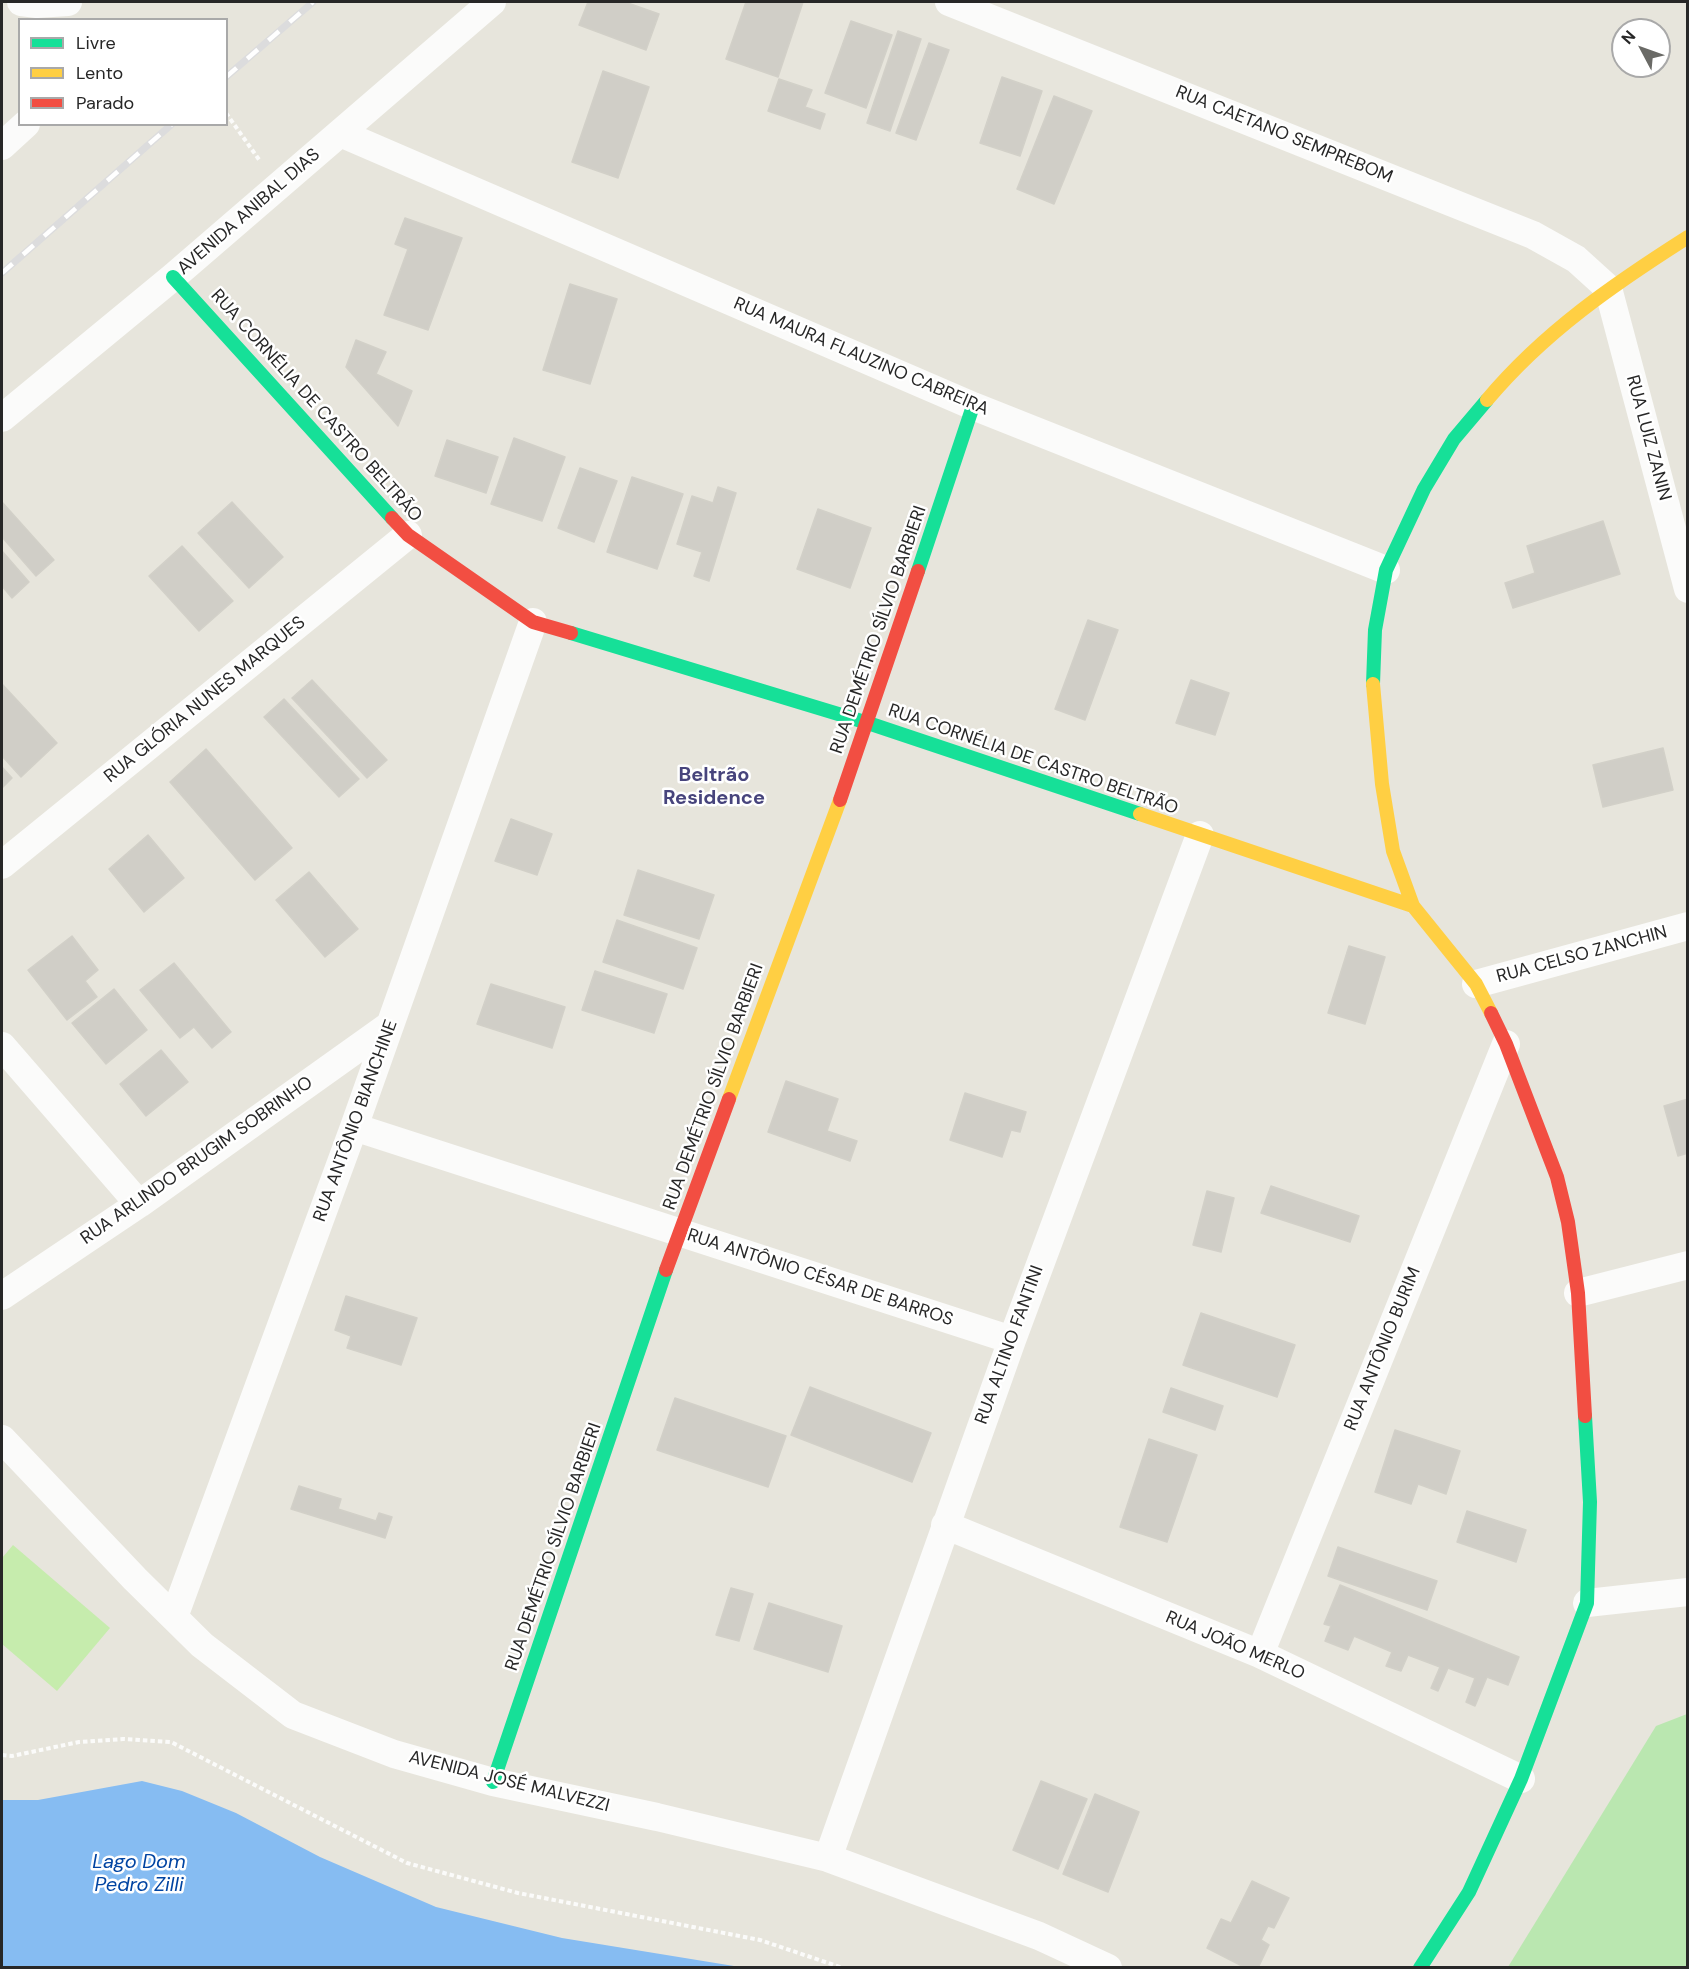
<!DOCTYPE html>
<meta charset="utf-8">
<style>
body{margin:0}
#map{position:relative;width:1689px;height:1969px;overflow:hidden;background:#e7e5dc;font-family:"DM Sans",sans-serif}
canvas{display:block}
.frame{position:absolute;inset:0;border:3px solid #272727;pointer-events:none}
.legend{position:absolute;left:18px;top:18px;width:210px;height:108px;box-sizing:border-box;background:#fff;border:2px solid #a9a9a9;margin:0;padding:8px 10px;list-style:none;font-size:18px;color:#272727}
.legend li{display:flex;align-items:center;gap:12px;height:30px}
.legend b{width:30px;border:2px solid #a9a9a9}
.north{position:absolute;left:1611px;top:18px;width:60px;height:60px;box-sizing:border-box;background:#fff;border:2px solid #a9a9a9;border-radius:50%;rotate:311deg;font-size:16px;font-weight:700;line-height:24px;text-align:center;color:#272727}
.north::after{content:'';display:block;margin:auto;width:21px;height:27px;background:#6a6a66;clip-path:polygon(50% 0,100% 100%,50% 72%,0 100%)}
</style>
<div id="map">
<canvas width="1689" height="1969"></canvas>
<div class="frame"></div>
<ul class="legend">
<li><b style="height:8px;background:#16e098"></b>Livre</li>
<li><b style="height:8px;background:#ffcf43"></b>Lento</li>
<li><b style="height:8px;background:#f24e42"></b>Parado</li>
</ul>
<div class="north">N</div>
</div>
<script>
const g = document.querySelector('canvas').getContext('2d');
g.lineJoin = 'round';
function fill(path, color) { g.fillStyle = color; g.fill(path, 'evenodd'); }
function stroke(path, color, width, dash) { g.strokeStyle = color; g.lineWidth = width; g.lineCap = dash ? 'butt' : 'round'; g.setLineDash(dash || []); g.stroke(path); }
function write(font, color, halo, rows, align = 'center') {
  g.font = font + ' "DM Sans",sans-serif'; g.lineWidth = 5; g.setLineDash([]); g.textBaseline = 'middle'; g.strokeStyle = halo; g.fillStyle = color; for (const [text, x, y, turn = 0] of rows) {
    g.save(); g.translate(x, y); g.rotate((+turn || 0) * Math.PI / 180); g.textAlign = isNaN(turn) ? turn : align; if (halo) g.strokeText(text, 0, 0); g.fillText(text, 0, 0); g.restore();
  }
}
fill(new Path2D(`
 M1687,1714v253h-179l148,-241z`), '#bae7b0');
fill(new Path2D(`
 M13,1545l97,83 -53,63 -55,-47v-86z`), '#c6ecad');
fill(new Path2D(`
 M142,1781l40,10 54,22 84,44 116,50 126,31 178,29h-738v-167h36z`), '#86bcf2');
const building = new Path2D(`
 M588,2h37l34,12 -13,36 -67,-25z
 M746,2h57l-25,75 -52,-18z
 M851,21l41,14 -26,73 -41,-15z
 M898,31l23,8 -31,92 -23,-8z
 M929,43l20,7 -33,90 -20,-7z
 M603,71l46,16 -31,91 -46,-16z
 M1002,77l40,14 -22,65 -40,-13z
 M779,79l33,11 -7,17 20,7 -5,15 -52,-18z
 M1054,96l38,15 -38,93 -37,-15z
 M405,218l57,20 -34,92 -44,-15 24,-66 -13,-5z
 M570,284l47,15 -27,85 -47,-14z
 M356,340l30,12 -10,22 36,17 -14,35 -52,-59z
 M514,438l51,19 -23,64 -51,-17z
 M447,440l51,17 -12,36 -51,-17z
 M580,468l37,13 -23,61 -36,-14z
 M632,477l51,17 -26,75 -50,-17z
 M718,487l18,6 -27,88 -15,-5 8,-24 -25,-8 15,-48 21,7z
 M2,502l52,58 -18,16 -34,-39z
 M232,502l51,55 -34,31 -51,-55z
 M818,509l53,19 -21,60 -53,-19z
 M1603,521l17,53 -107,34 -8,-25 30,-10 -8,-27z
 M182,546l51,55 -34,30 -50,-55z
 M2,551l27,31 -17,16 -10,-12z
 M1088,620l30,10 -33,90 -30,-11z
 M312,680l75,80 -20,18 -75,-80z
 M1191,680l38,13 -14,42 -39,-12z
 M2,684l55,59 -36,34 -19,-21z
 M284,699l75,80 -20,18 -75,-80z
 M1663,748l10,42 -70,17 -10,-42z
 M206,749l86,99 -37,32 -85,-98z
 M2,767l10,11 -10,10z
 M511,819l41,15 -15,41 -42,-14z
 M148,835l36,43 -40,34 -35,-43z
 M638,870l76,25 -15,44 -75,-24z
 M309,872l49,57 -33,28 -49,-57z
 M617,920l80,28 -14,41 -80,-27z
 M72,936l26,34 -13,11 12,16 -30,23 -39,-50z
 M1349,946l36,11 -20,67 -37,-11z
 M174,963l57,69 -19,16 -18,-21 -14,11 -40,-48z
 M595,971l72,23 -13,39 -72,-23z
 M491,984l74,23 -13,41 -75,-24z
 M114,989l33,41 -41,34 -34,-41z
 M161,1050l27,32 -42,34 -26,-32z
 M786,1081l52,18 -11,32 30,10 -7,20 -82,-29z
 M965,1093l61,19 -6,20 -9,-2 -9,27 -52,-17z
 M1688,1099v54l-10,3 -14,-50z
 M1271,1186l88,30 -9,26 -89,-29z
 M1207,1191l27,7 -13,54 -28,-7z
 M346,1296l71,22 -16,47 -54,-17 4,-12 -16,-6z
 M1201,1313l94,32 -18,52 -94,-32z
 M810,1387l121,46 -19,49 -121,-47z
 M1171,1388l52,18 -8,24 -52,-18z
 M675,1398l111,38 -18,51 -111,-37z
 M1395,1430l65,21 -14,43 -28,-10 -7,20 -36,-12z
 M1149,1439l48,16 -30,87 -47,-15z
 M299,1486l42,13 -3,10 38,12 3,-8 13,4 -7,21 -94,-29z
 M1467,1511l59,19 -10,32 -59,-20z
 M1338,1547l99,34 -10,29 -99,-34z
 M1340,1585l179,72 -11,28 -21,-8 -12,29 -9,-4 9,-24 -27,-10 -10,23 -7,-3 9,-21 -32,-12 -7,16 -15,-5 6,-14 -38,-16 -6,14 -23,-9 6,-15 -7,-2z
 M731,1588l22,6 -14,47 -23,-6z
 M769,1603l73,23 -14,46 -74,-23z
 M1041,1781l46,18 -29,70 -45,-19z
 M1095,1794l44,18 -31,80 -45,-18z
 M1252,1881l37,17 -15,30 -6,-2 -7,14 8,5 -11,23h-12l-39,-20 14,-29 10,4z`);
fill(building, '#d0cec7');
stroke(building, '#d2d0c8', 1.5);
stroke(new Path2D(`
 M226,113l34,48
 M2,1755l10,1 67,-14 44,-3 48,3 236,121 111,30 242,47 83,28`), '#fbfbfa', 4, [4.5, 3]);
stroke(new Path2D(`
 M21,2l16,2 31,-2
 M949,2l584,233 43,24 32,29 80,301
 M340,133l633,273 413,164
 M2,146l24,-22
 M2,418l171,-141 319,-275
 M2,865l406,-330
 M1476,984l212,-58
 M2,1046l137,158
 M354,1127l658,213
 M1578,1293l110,-28
 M2,1296l137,-92 251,-179
 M2,1439l133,140 67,66 91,70 101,39 99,28 164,35 171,41 211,78 69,32
 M945,1525l315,129 261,125
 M1587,1603l101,-11
 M174,1617l180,-490 179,-505
 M1260,1654l246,-610
 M828,1858l184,-518 188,-505`), '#fbfbfa', 28);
stroke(new Path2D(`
 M173,277l219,241
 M918,571l55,-165
 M571,633l297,90 272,91
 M1373,684l2,-54 11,-60 38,-81 30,-50 33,-39
 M493,1782l173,-512
 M1420,1968l49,-76 52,-113 66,-176 3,-101 -5,-86`), '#16e098', 14);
stroke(new Path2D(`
 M1487,400c57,-68 127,-116 201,-163
 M1373,684l9,100 11,67 20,55 63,78 15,29
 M1140,814l273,92
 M729,1099l111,-299`), '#ffcf43', 14);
stroke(new Path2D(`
 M392,518l16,17 125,87 38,11
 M840,800l78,-229
 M1491,1013l15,31 51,133 11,45 10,71 7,123
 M666,1270l63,-171`), '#f24e42', 14);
const rail = new Path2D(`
 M226,77l87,-75
 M2,273l170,-149`);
stroke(rail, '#dcdcdd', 7);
stroke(rail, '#fff', 4.5, [14]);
write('18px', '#272727', '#fff', [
 ["RUA CAETANO SEMPREBOM",1284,135,22],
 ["AVENIDA ANIBAL DIAS",249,212,-41],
 ["RUA MAURA FLAUZINO CABREIRA",861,357,23],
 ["RUA CORNÉLIA DE CASTRO BELTRÃO",316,406,48],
 ["RUA LUIZ ZANIN",1648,438,75],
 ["RUA DEMÉTRIO SÍLVIO BARBIERI",879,630,-71],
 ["RUA GLÓRIA NUNES MARQUES",205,700,-39],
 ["RUA CORNÉLIA DE CASTRO BELTRÃO",1033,760,19],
 ["RUA CELSO ZANCHIN",1582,955,-15],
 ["RUA DEMÉTRIO SÍLVIO BARBIERI",714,1087,-70],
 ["RUA ANTÔNIO BIANCHINE",356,1121,-70],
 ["RUA ARLINDO BRUGIM SOBRINHO",197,1161,-35],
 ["RUA ANTÔNIO CÉSAR DE BARROS",820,1278,18],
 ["RUA ALTINO FANTINI",1010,1345,-70],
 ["RUA ANTÔNIO BURIM",1383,1349,-68],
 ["RUA DEMÉTRIO SÍLVIO BARBIERI",554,1547,-71],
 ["RUA JOÃO MERLO",1235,1646,23],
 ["AVENIDA JOSÉ MALVEZZI",509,1782,14]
]);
write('bold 20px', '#47447c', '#fff', [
 ["Beltrão",714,776],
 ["Residence",714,799]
]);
write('italic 20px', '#0044a2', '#fff', [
 ["Lago Dom",139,1863],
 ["Pedro Zilli",139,1886]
]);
</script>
